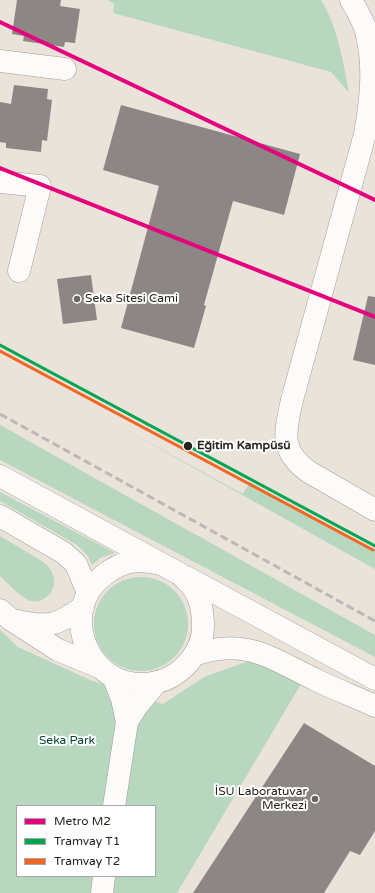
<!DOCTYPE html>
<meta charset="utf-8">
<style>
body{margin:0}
#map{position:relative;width:375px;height:893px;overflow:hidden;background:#eae3d9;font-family:"Varela Round",sans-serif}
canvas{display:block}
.legend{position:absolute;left:16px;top:805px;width:140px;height:72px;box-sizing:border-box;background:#fff;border:1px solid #a9a7a4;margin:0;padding:5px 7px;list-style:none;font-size:12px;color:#27221c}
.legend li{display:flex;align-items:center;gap:8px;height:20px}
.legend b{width:20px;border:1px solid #a9a7a4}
</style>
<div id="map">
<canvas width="375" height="893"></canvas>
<ul class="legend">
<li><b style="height:5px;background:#e5007d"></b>Metro M2</li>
<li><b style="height:5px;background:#00a651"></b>Tramvay T1</li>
<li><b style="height:5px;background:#f26522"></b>Tramvay T2</li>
</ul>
</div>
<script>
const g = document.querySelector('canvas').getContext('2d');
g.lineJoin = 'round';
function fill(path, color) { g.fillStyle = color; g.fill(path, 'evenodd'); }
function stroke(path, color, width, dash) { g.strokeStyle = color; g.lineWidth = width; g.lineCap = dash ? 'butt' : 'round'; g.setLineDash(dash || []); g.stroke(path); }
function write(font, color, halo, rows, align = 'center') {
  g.font = font + ' "Varela Round",sans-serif'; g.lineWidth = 4; g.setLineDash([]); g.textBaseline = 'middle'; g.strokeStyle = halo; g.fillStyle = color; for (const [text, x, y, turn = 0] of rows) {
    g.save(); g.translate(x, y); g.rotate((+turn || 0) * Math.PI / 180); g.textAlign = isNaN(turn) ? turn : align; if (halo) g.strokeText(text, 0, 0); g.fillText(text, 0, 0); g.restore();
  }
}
fill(new Path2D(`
 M108,0h213c17,28 22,61 28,93l-18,-21 -218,-59 1,-9z
 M106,419l137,75 7,-12 125,68v19z
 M0,425l375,210v22l-375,-197z
 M0,492l115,61 -15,5 -8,7 -4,-9 -11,-11 -77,-44z
 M0,536l42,25c6,5 11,10 12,18 2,13 -12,27 -26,21 -10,-5 -20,-17 -28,-24z
 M94 624a47 47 0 1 1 94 0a47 47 0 1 1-94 0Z
 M0,630l18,17 72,33 73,24 41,-27 48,-17 49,24 -124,209h-177zM17,806h138v70h-138z`), '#b8d7bf');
fill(new Path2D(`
 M17,0h44l-1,6 20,3 -5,34 -10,-1 -1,5 -41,-6 1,-5 -12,-2z
 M14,85l34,4 -1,10 5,1 -5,41 -5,-1 -1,12 -35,-4v-5l-6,-1v-40l11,2z
 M121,105l179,49 -16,61 -51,-14 -29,104 2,1 -12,42 -73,-20 38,-142 -56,-16z
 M91,275l6,45 -34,4 -6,-45z
 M368,296l7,1v68l-22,-5z
 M304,723l71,43v65l-15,24 -10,-4 -26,42h-131z`), '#8c8785');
const minor = new Path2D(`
 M351,0c6,10 12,20 15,31 9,34 5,69 -1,103l-73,266c-7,32 -13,51 17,72l66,38
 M0,61l65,8
 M0,182l40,4 -21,85
 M127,722l10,-16 20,-24
 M114,806l13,-84 -5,-23 -8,-21
 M102,893l2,-17`);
const major = new Path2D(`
 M0,476l180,98c4,5 11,10 14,15 7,11 9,23 9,35 1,20 -11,38 -26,49 -11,8 -24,11 -37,11 -44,0 -73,-52 -52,-91 5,-10 14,-17 23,-23 8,-5 19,-9 29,-9 7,0 14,2 21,3
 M0,516l64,37 12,11 12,29
 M186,577l189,102
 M0,610l10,9 48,31 41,17
 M17,621c31,7 41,4 66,-14
 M194,655c51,-18 77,3 122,25 19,9 39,17 59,26`);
stroke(minor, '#a19c94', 23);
stroke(major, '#a19c94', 23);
stroke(minor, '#fcfbf9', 22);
stroke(major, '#fcfbf9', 22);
stroke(new Path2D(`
 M0,414l375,207`), '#bbb9b7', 3, [8, 4]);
stroke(new Path2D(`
 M0,345l375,201`), '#00a651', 3);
stroke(new Path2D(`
 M0,351l373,199`), '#f26522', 3);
stroke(new Path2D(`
 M0,22l375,178
 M0,168l375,149`), '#e5007d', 4);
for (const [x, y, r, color] of [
 [77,299,4,"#6b665e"],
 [188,446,5,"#27221c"],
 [315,799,4,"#6b665e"]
]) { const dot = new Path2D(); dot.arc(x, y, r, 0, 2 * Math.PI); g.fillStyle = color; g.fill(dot); stroke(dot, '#fff', 1.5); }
write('12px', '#27221c', '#fff', [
 ["Seka Sitesi Cami",85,299],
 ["İSU Laboratuvar",307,792,"right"],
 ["Merkezi",307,806,"right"]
], 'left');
write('bold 12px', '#27221c', '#fff', [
 ["Eğitim Kampüsü",197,446]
], 'left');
write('12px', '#02472b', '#fff', [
 ["Seka Park",67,741]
]);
</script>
